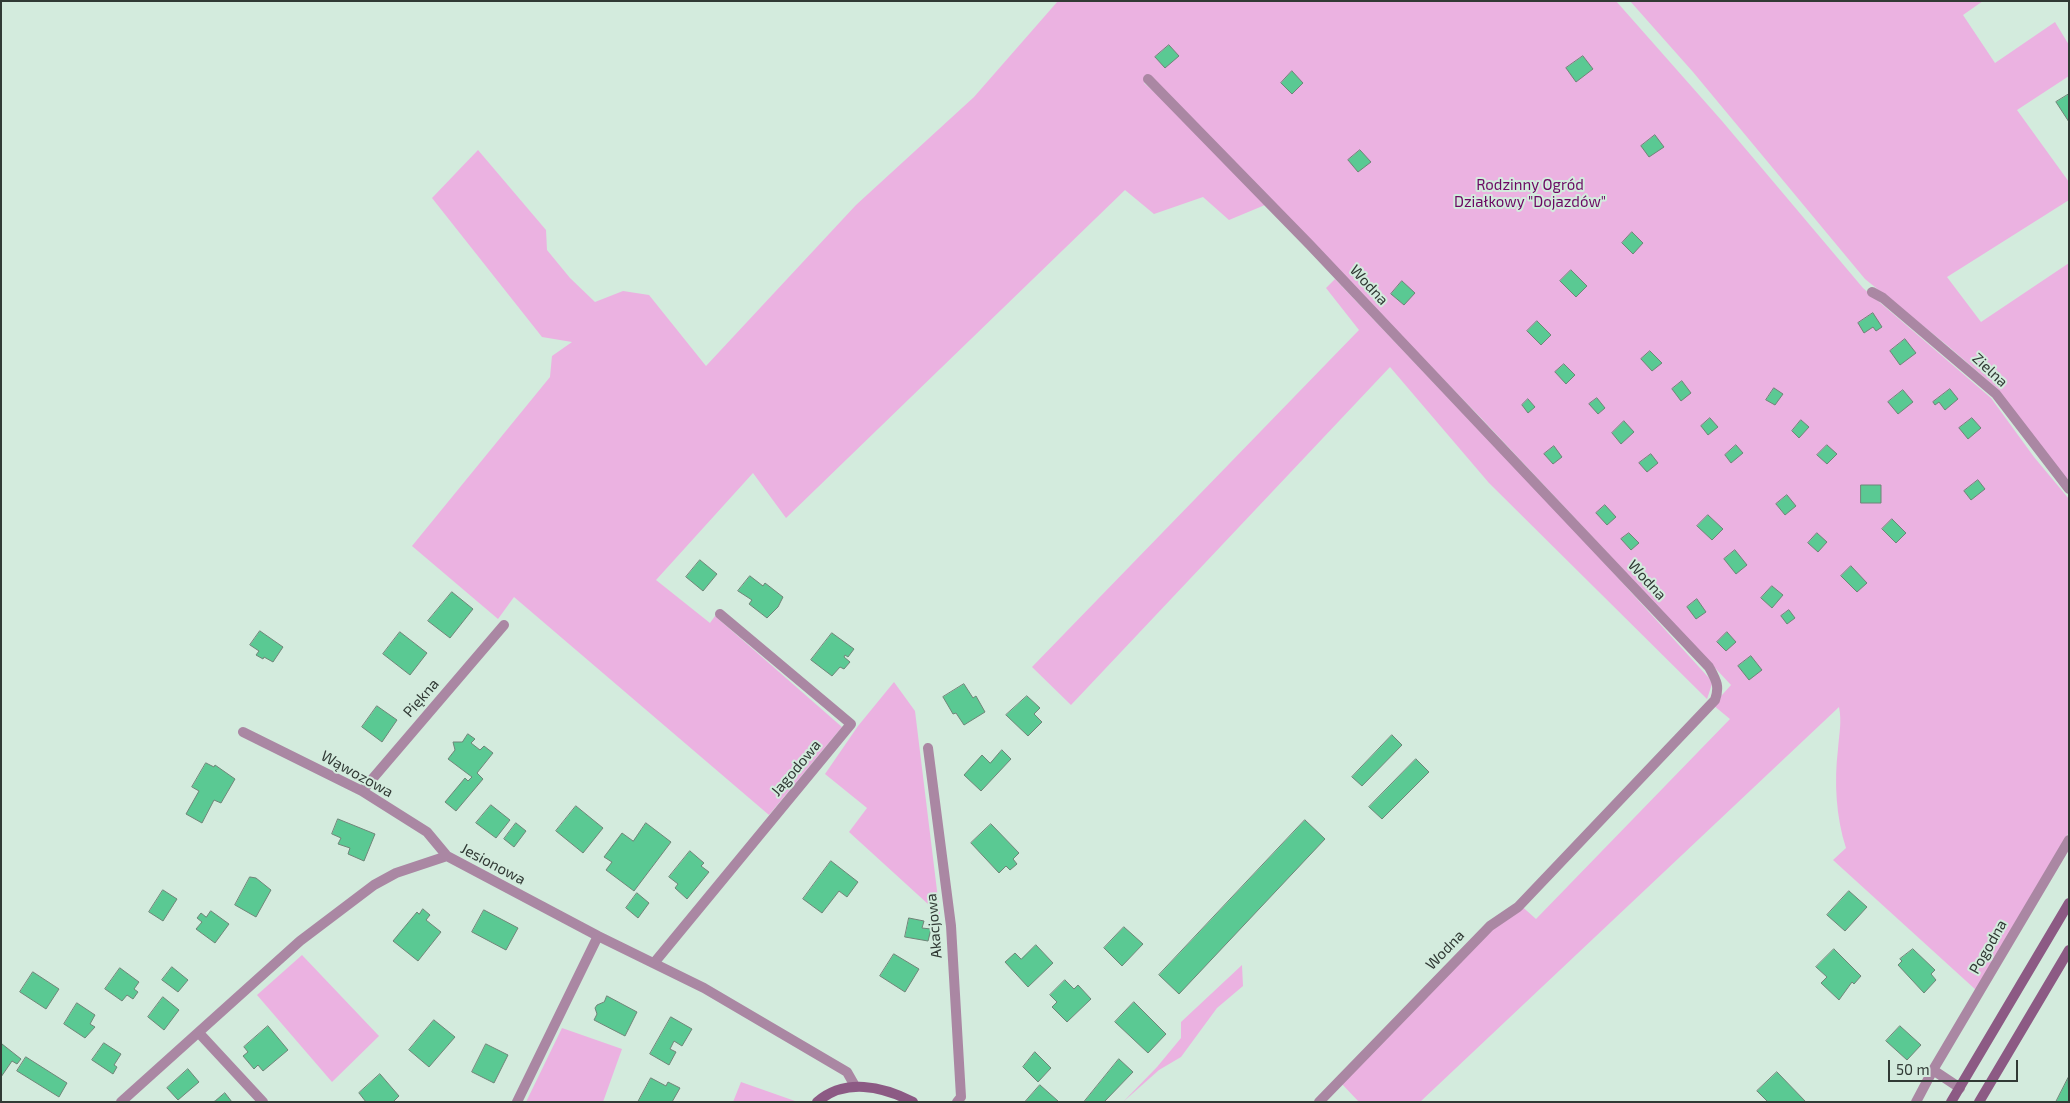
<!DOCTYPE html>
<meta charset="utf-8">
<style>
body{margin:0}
#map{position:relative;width:2070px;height:1103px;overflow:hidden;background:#d3ebdd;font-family:"Exo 2",sans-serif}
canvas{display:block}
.frame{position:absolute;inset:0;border:2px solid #313a35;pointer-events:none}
.scale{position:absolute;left:1888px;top:1060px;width:130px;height:22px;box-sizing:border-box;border:2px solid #313a35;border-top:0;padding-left:6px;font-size:15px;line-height:18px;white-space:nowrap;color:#313a35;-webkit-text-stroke:4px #d3ebdd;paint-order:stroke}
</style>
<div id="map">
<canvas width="2070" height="1103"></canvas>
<div class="frame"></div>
<div class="scale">50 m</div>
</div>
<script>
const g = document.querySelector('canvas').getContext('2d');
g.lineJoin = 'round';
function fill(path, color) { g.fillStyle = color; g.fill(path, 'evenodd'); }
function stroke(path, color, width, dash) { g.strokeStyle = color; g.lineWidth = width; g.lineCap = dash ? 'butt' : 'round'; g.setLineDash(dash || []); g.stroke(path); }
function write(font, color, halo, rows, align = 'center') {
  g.font = font + ' "Exo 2",sans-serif'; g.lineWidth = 4; g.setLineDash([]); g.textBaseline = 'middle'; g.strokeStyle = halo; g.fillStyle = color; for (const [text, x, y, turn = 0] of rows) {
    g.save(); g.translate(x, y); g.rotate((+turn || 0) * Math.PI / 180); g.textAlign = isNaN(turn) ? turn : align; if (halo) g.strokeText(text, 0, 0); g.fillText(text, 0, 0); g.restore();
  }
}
fill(new Path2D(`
 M1058,1h558l106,120 141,167 128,110 43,59 35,42v333l-93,158 -143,-130 13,-12c-10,-31 -12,-66 -8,-99 1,-15 4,-27 1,-42l-419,395h-61l-18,-19 176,-181 19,17 194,-200 -17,-14 18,-20 -248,-265 -333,-343 -6,6 36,32 85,90 -36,15 -26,-23 -49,17 -29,-24 -339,328 -33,-45 -97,107 54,43 5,-7 127,111 -73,88 -255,-218 -16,22 -86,-73 138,-169 2,-21 20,-14 -30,-5 -110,-139 46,-48 68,80 1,20 23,28 25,24 28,-11 26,4 57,71 150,-161 118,-108z
 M1630,1h353l-20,14 32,48 60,-41 14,23v31l-52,34 52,72v18l-122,77 34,45 88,-59v219l-75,-96 -46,-40 -83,-67 -172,-207z
 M1335,279l244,256 130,143 3,6 -5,15 -218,-216 -99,-116 -319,338 -39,-38 327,-337 -33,-42z
 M894,682l21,29 25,204 -91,-83 18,-24 -42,-34 33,-48z
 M302,955l77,81 -47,46 -75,-87z
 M1242,965l1,21 -26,22 -36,49 -22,13 -36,32 34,-35 24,-29v-16z
 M562,1028l60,21 -19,53h-77z
 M741,1082l54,19v1h-62z`), '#ebb2e1');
const building = new Path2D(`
 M1169,45l10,11 -14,12 -10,-11z
 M1583,56l10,13 -17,13 -10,-14z
 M1292,71l11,12 -11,11 -11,-11z
 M2069,94v28l-13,-20z
 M1655,135l9,12 -15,10 -8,-11z
 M1360,150l11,12 -13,10 -10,-12z
 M1632,232l11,11 -10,11 -11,-11z
 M1571,270l16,16 -11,11 -16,-16z
 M1402,281l13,12 -11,12 -13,-11z
 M1873,313l9,14 -6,4 -3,-4 -9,6 -6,-10z
 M1537,321l14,14 -10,10 -14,-14z
 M1905,339l11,14 -16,12 -10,-14z
 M1650,351l12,12 -10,8 -11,-12z
 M1564,364l11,11 -9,9 -11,-12z
 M1682,381l9,12 -10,8 -9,-12z
 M1774,388l9,6 -8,11 -9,-5z
 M1950,389l8,10 -13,11 -6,-8 -4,3 -2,-3z
 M1903,390l10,12 -15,12 -10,-12z
 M1597,398l8,10 -7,6 -9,-10z
 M1528,399l7,8 -7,6 -6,-8z
 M1710,418l8,9 -10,8 -7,-9z
 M1972,418l9,10 -13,11 -9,-11z
 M1801,420l8,7 -10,11 -7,-7z
 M1624,421l10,11 -13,12 -9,-11z
 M1736,445l7,8 -12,10 -6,-8z
 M1827,445l10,9 -10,10 -10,-9z
 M1554,446l8,11 -9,7 -9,-10z
 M1651,454l7,9 -11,9 -8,-9z
 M1978,480l7,9 -14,11 -7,-9z
 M1861,485h20v18h-20z
 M1787,495l9,11 -11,9 -9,-11z
 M1605,505l11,12 -9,8 -11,-12z
 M1708,515l15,14 -11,11 -15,-14z
 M1892,519l14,14 -10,10 -14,-14z
 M1629,533l10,10 -8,7 -10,-11z
 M1817,533l10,9 -9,10 -10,-9z
 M1735,550l12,15 -11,9 -12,-15z
 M700,560l17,14 -14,17 -17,-14z
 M1851,566l16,17 -10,9 -16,-16z
 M750,576l13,10 2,-3 18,14 -5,10 -11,11 -18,-14 3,-4 -14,-9z
 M1772,586l11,9 -11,13 -11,-10z
 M452,592l21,17 -23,29 -22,-17z
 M1697,599l9,13 -10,7 -9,-12z
 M1789,610l6,8 -8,6 -6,-8z
 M260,631l23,16 -10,15 -9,-5 -1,2 -7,-4 3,-4 -9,-6z
 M400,632l27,21 -17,22 -27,-21z
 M1727,632l9,10 -10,9 -9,-9z
 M832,633l22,16 -6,8 -3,-2 -1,2 6,5 -6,7 -4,-2 -8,9 -21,-16z
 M1751,656l11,14 -13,10 -11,-14z
 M964,684l9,14 3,-2 9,16 -21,13 -8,-12 -3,1 -10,-17z
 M1027,696l13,12 -6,6 8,8 -14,14 -22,-21z
 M377,706l20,14 -15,22 -20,-15z
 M468,734l7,5 -4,4 9,7 4,-4 9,7 -16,20 6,6 -27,32 -11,-9 20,-24 3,3 4,-4 -24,-18 7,-9 -2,-8h9z
 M1392,735l10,10 -40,41 -10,-9z
 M1002,750l9,9 -30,32 -17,-16 18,-20 8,8z
 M1416,759l13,13 -47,47 -13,-12z
 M206,763l8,4 1,-2 20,14 -14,24 -7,-3 -12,23 -16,-9 13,-23 -7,-4z
 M491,805l19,15 -14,18 -20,-15z
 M576,806l27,22 -20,25 -27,-22z
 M338,819l37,15 -11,27 -16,-7 2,-6 -12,-4 3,-6 -9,-4z
 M1305,820l20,19 -146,155 -20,-19z
 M516,823l10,8 -12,16 -10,-8z
 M646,823l25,19 -37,49 -28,-21 6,-8 -8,-5 18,-24 11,8z
 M991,824l28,29 -6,6 4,5 -7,6 -4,-4 -7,7 -28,-30z
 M690,851l14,12 -3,3 8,6 -22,27 -12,-11 3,-4 -9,-7z
 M831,861l27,21 -11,15 -8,-6 -17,22 -19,-14z
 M250,877l6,1 15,12 -15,27 -21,-12z
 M163,890l14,9 -14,22 -14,-9z
 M1849,891l18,16 -22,24 -18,-16z
 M637,893l12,10 -11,15 -12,-10z
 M423,909l7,6 -4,5 15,12 -23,29 -25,-20 24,-29 2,2z
 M484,910l34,18 -12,22 -34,-18z
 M211,911l18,13 -14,19 -19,-14 6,-7 -5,-4 4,-5 5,4z
 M909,918l15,3 -2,7 9,1 -3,12 -23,-4z
 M1124,927l19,17 -21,22 -18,-18z
 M1036,945l17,18 -25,24 -23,-25 10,-9 6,6z
 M1834,949l27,27 -7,8 -2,-2 -13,18 -18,-17 6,-6 -11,-10z
 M1913,949l22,21 -4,4 5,6 -12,13 -26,-28 4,-4 -2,-2z
 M894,954l25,15 -14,23 -25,-16z
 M172,967l16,13 -10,12 -16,-12z
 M120,968l19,14 -5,7 4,3 -5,7 -6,-4 -5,6 -17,-12z
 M33,972l26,17 -13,20 -26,-17z
 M1065,980l9,9 4,-4 13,14 -24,23 -15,-15 5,-5 -7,-7z
 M607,996l30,16 -12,24 -31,-16 3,-6 -2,-6 2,-3 7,-3z
 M163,997l16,13 -15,20 -16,-13z
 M1134,1002l32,32 -18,19 -33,-31z
 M77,1003l18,12 -5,9 5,3 -10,11 -21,-14z
 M671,1017l21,12 -10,17 -8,-5 -4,8 6,3 -7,13 -19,-11z
 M434,1020l21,17 -26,30 -20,-17z
 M268,1026l20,24 -25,21 -5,-6 -4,4 -11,-13 5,-4 -4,-5z
 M1900,1026l21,19 -14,15 -21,-19z
 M104,1043l17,11 -7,11 3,2 -4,7 -21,-14z
 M2,1044l19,15 -4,5 -5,-3 -11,16z
 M486,1044l22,11 -14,28 -22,-11z
 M1035,1052l16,16 -13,14 -15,-15z
 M26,1057l41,26 -8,14 -42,-26z
 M1119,1059l14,13 -29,30h-20z
 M188,1069l11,13 -21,18 -11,-12z
 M1777,1072l29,30h-38l-11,-11z
 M380,1074l19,22 -6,6h-27l-7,-9z
 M651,1078l15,8 2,-4 12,6 -8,14h-34z
 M2068,1078l1,24h-13z
 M1040,1085l18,16 -1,1h-32z
 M225,1093l7,9h-19l2,-1z`);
fill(building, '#5ac993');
stroke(building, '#6f8578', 1);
stroke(new Path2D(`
 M1148,79l162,166 399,422c7,13 11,19 6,33l-197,207 -28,19 -171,176
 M1872,292l11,6 113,96 73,95
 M243,732l119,59 65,41 20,24
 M928,748l23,178 10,171 -4,5
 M362,791l142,-166
 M654,963l197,-239 -131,-110
 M199,1033l64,69
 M1933,1070l136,-230
 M121,1102l179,-161 74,-56 22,-12 51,-17 151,80 106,52 143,84 8,14
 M517,1102l81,-166
 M1916,1102l17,-32 27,18`), '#aa87a3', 10);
stroke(new Path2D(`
 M817,1102c28,-24 65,-16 96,0
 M1951,1102l118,-199
 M1979,1102l90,-152`), '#8c5a84', 10);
write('15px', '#6b0762', '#d3ebdd', [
 ["Rodzinny Ogród",1530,185],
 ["Działkowy \"Dojazdów\"",1530,202]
]);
write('15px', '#313a35', '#d3ebdd', [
 ["Wodna",1369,285,47],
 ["Zielna",1990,370,43],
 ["Wodna",1647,580,47],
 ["Piękna",421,698,-49],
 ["Jagodowa",796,768,-50],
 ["Wąwozowa",357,774,29],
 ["Jesionowa",493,864,28],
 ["Akacjowa",934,926,-95],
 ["Pogodna",1988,947,-60],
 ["Wodna",1445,950,-46]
]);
</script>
